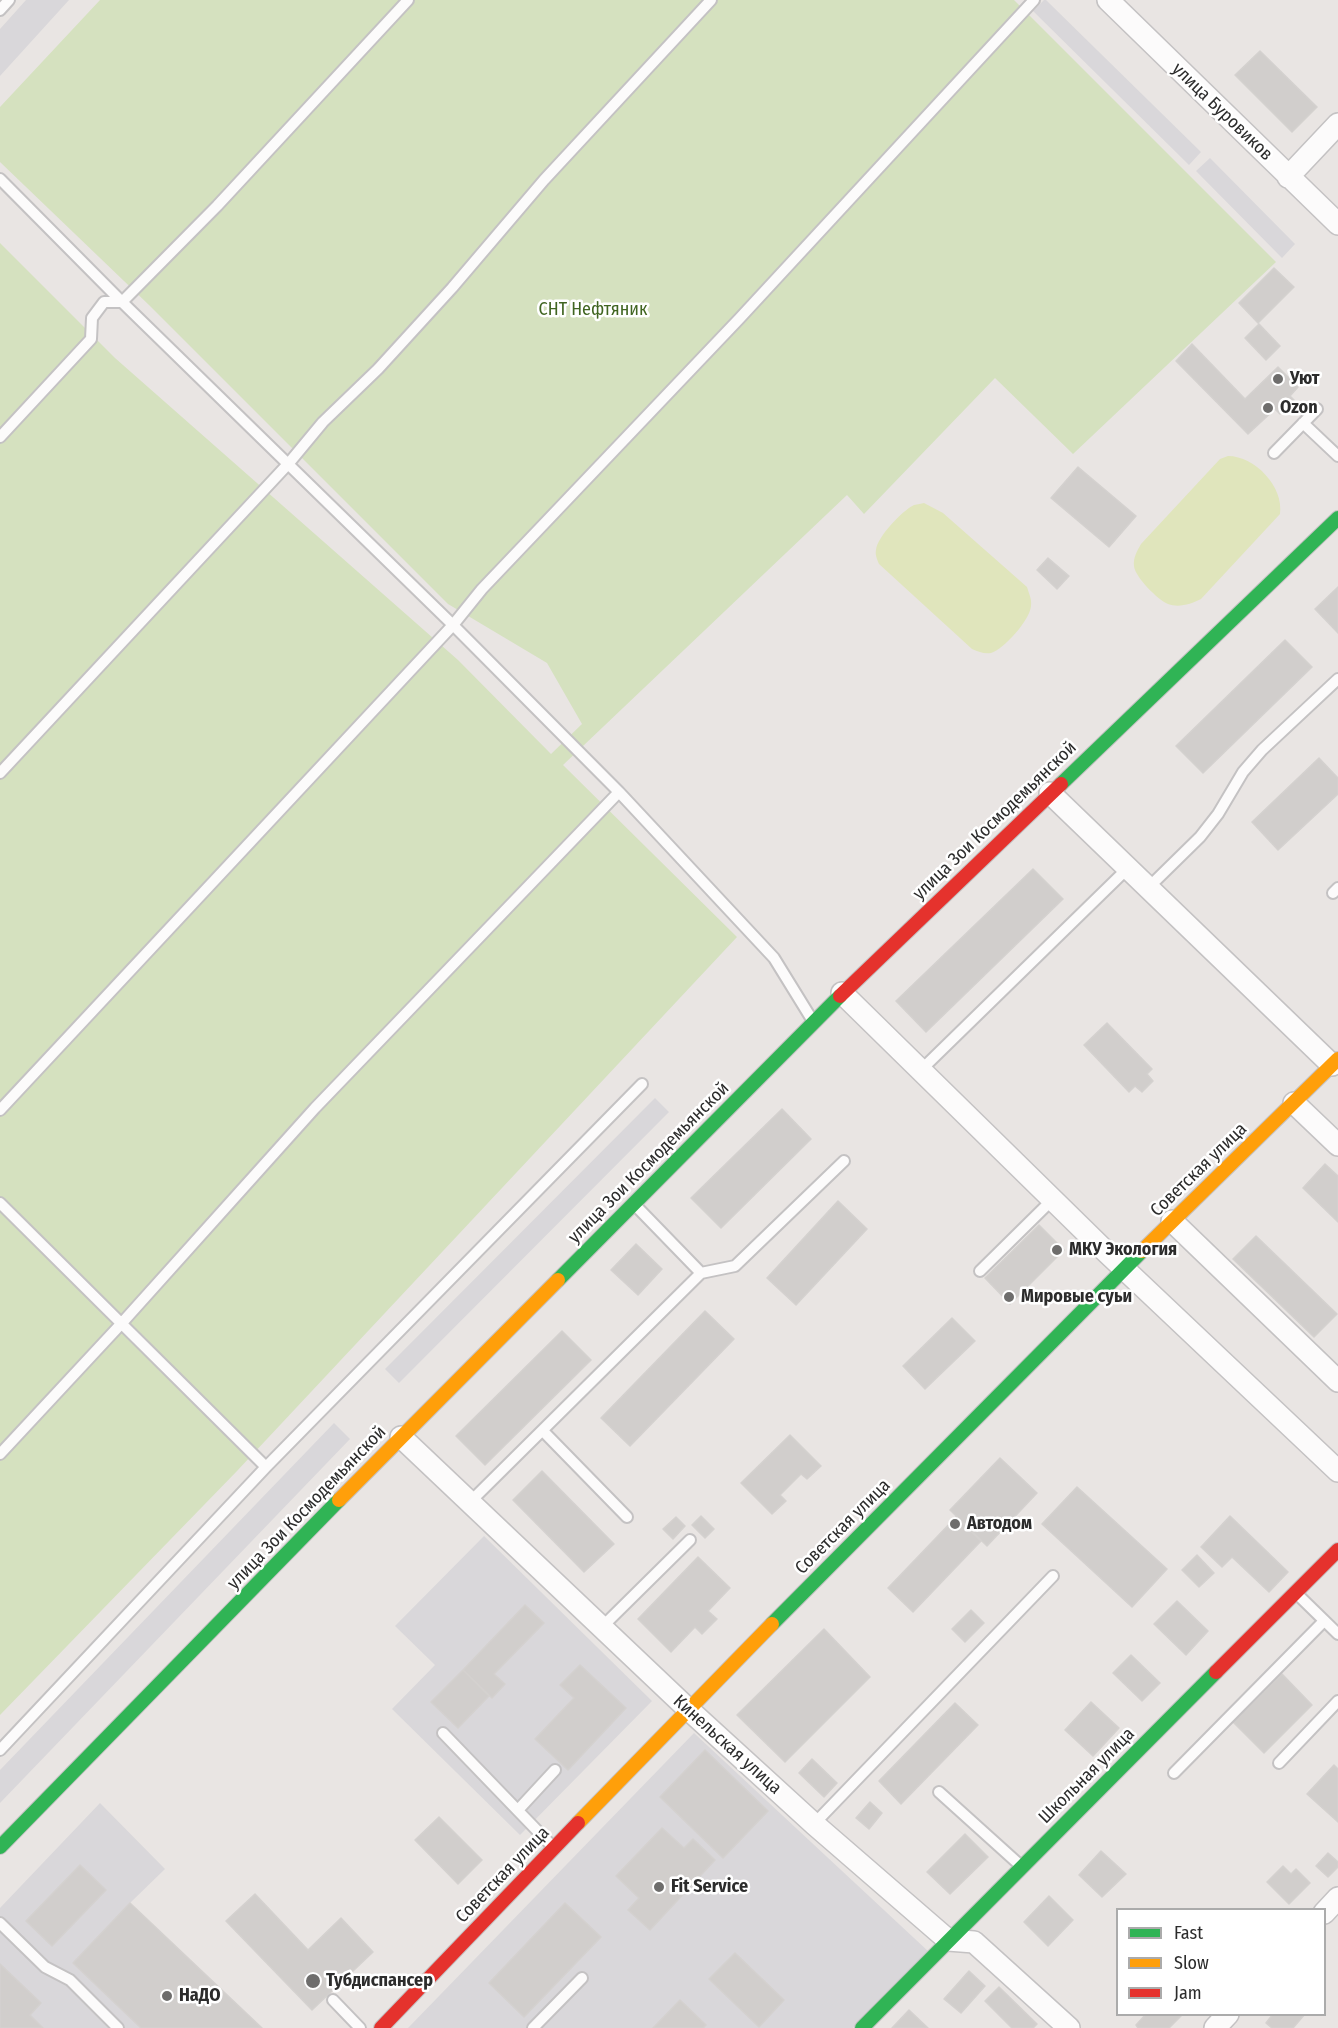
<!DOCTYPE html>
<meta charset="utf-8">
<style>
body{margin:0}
#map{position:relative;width:1338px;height:2028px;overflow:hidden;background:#e9e5e3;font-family:"Fira Sans Condensed",sans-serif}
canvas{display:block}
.legend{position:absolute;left:1116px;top:1908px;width:210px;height:108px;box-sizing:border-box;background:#fff;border:2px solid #ababab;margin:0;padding:8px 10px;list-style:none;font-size:18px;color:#2c2c2c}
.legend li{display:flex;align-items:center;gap:12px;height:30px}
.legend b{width:30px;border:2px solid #ababab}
</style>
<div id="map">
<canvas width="1338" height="2028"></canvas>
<ul class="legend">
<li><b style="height:8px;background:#30b455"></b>Fast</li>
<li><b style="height:8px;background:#ff9f0a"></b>Slow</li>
<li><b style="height:8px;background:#e5322d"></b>Jam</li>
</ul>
</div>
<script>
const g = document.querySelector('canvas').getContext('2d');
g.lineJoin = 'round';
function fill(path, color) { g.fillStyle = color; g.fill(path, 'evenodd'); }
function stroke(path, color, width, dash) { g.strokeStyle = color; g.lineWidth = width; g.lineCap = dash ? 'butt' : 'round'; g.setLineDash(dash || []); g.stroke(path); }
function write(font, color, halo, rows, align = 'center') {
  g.font = font + ' "Fira Sans Condensed",sans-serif'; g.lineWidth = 5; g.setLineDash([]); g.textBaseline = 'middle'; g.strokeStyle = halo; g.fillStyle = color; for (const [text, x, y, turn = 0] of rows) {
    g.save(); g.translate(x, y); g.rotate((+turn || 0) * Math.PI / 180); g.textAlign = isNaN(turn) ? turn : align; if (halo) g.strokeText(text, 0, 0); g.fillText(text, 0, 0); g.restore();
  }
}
fill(new Path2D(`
 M26,0h43l-69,76v-47z
 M1044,0h2l155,152 -12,13 -156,-154z
 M1210,158l85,86 -13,14 -86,-87z
 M655,1098l14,14 -270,271 -14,-14z
 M334,1423l16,16 -350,364v-33z
 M484,1536l168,165 -132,134 -128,-126 43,-44 -40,-39z
 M694,1733l235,219 -76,76h-445z
 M100,1803l65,66 -35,34 132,125h-262v-120z`), '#d9d7da');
fill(new Path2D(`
 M100,0h914l262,262 -203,192 -78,-76 -131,136 -17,-19 -284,270 174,172 -500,534 -237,244v-1472l115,115 343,302 93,94 31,-30 -35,-61 -99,-59 -299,-299 -149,-143v-55z`), '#d5e1bf');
fill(new Path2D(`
 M1228,456c27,0 56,31 52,58l-79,85c-10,5 -22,9 -33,5 -10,-4 -33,-27 -34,-38 -1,-8 3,-15 7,-22l79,-85z
 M924,503l19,10 84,74c2,7 5,12 4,19 -1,14 -27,43 -40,47 -7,1 -12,-1 -19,-4l-93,-85c-2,-5 -4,-9 -3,-14 1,-13 27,-40 38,-45 4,-1 7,-1 10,-2z`), '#e0e5bc');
const building = new Path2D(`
 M1260,51l57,56 -25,25 -57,-57z
 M1274,268l20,19 -36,36 -19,-20z
 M1259,324l21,22 -14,14 -21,-22z
 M1192,344l53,55 33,-32 20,20 -8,9 4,4 -14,14 -5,-5 -27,25 -72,-73z
 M1078,467l58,49 -27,31 -58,-49z
 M1048,558l21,18 -12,13 -20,-19z
 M1338,587v46l-23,-24z
 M1285,640l27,27 -109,106 -27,-27z
 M1319,758l19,20v16l-60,56 -26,-28z
 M1033,869l30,30 -137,133 -30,-31z
 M1107,1023l45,46 -5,5 6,7 -11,11 -7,-6 -6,6 -45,-47z
 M782,1109l29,30 -90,89 -30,-30z
 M1325,1164l13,12v46l-35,-34z
 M838,1201l29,28 -71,76 -29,-27z
 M1039,1225l25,25 -54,54 -25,-26z
 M1256,1236l81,78 -23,23 -81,-78z
 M636,1244l26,25 -24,26 -27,-25z
 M705,1311l29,28 -104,107 -29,-28z
 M952,1318l23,23 -50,48 -22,-23z
 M562,1331l29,29 -106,105 -29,-29z
 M790,1435l31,31 -14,13 -6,-5 -21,21 6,6 -14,13 -31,-31z
 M1000,1458l37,35 -50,53 -37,-36z
 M542,1471l72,73 -30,28 -71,-72z
 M1077,1487l90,82 -35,38 -90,-83z
 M701,1516l13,13 -9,9 -13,-13z
 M1230,1516l58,56 -19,20 -37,-35 -10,10 -21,-20z
 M676,1517l9,9 -12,13 -10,-10z
 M956,1517l25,24 -68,71 -25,-24z
 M1197,1555l17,18 -15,14 -17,-17z
 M698,1557l32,31 -22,23 9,8 -15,15 -7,-7 -24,25 -33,-33z
 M1177,1601l31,30 -22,24 -32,-31z
 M525,1605l19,18 -50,51 11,10 -13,14 -29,-28z
 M971,1610l13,13 -19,19 -13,-13z
 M824,1629l46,48 -85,85 -48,-47z
 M1131,1655l29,28 -18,18 -29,-28z
 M580,1665l46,43 -58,62 -33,-31 39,-41 -14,-13z
 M463,1670l26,26 -31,32 -27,-26z
 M1282,1674l30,31 -48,48 -31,-31z
 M1091,1702l28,26 -26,28 -28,-26z
 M955,1703l23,22 -77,79 -22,-23z
 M705,1750l63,61 -45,47 -63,-61z
 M812,1759l25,24 -13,14 -25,-24z
 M1334,1765l4,4v53l-31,-28z
 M870,1802l12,11 -13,16 -13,-11z
 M439,1817l43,43 -24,24 -43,-44z
 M662,1828l22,20 9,-9 22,21 -65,70 -22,-20 11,-12 -23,-22z
 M965,1834l23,23 -38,37 -23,-22z
 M1101,1851l25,23 -24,23 -23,-22z
 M1328,1853l10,9v5l-10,10 -12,-11z
 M80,1865l26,25 -54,56 -26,-25z
 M1283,1866l8,8 5,-5 14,14 -21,21 -22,-22z
 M255,1894l53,56 33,-32 32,34 -61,58 -86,-89z
 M1049,1896l24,24 -25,26 -24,-24z
 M130,1903l132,125h-121l-68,-65z
 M565,1903l36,34 -77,80 -35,-34z
 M735,1953l49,47 -25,27 -50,-48z
 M0,1964l41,39 -11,12 13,13h-43z
 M969,1971l16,15 -24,27 -17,-14z
 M999,1987l38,37 -4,4h-21l-27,-27z
 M680,2000l26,25 -3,3h-50z
 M909,2010l19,18h-36z
 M1146,2014h33l2,2 -12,12h-31l-2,-3z
 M1273,2014h32l-12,14h-21l-6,-5z`);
fill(building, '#d1cecc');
stroke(building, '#d4d1cf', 1.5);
const lane = new Path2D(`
 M0,10l9,-10
 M0,179l122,123 331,323 166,167 155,166 37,60
 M1303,423l35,33
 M0,437l91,-98 1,-21 12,-16h18l95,-96 191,-206
 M1274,453l43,-44
 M0,773l289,-310 34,-41 55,-53 74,-81 92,-108 167,-180
 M1148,888l52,-51 18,-23 25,-42 19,-22 76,-71
 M1333,893l5,-5
 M921,1070l207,-202
 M0,1110l453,-485 29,-36 257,-270 295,-319
 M0,1203l266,264
 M980,1271l72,-71
 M701,1273l34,-7 109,-105
 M543,1431l84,86
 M0,1454l121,-130 194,-216 304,-316
 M470,1502l231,-229 -66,-68
 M1296,1593l42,41
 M602,1627l88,-87
 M443,1733l110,114
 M0,1750l266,-283 376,-383
 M1279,1763l59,-62
 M1174,1773l150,-152
 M939,1792l82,74
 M518,1810l37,-40
 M814,1824l239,-248
 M0,1923l45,44 25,13 48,48
 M333,2000l27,28
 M533,2028l49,-50`);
const street = new Path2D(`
 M1108,0l230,224
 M1288,177l50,-53
 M1050,793l282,272
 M842,993l258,253 238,225
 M1294,1103l44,42
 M1172,1221l166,160
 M401,1437l287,272 126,115 134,116 26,2 95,86
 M1324,1913l14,-15
 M1215,2028l13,-14`);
const fast = new Path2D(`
 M1061,784l277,-266
 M558,1280l282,-284
 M772,1624l370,-373
 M0,1847l339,-347
 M862,2028l354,-356`);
const slow = new Path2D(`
 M1142,1251l196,-192
 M339,1500l219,-220
 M578,1823l194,-199`);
const jam = new Path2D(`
 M840,996l221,-212
 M1216,1672l122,-122
 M381,2028l197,-205`);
stroke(lane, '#c4c2c3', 14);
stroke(street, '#c4c2c3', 24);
stroke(fast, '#c4c2c3', 16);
stroke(slow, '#c4c2c3', 16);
stroke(jam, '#c4c2c3', 16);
stroke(lane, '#fcfbfb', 10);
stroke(street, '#fcfbfb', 21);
stroke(fast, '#30b455', 14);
stroke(slow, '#ff9f0a', 14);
stroke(jam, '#e5322d', 14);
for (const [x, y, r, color] of [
 [1278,379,6,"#6e6d6c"],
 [1268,408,6,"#6e6d6c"],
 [1057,1250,6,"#6e6d6c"],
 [1009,1297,6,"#6e6d6c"],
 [955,1524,6,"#6e6d6c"],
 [659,1887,6,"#6e6d6c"],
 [313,1981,8,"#6e6d6c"],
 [167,1996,6,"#6e6d6c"]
]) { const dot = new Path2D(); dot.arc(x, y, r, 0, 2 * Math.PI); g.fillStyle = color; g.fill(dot); stroke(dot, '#fff', 2); }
write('18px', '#2c2c2c', '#fff', [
 ["улица Буровиков",1222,112,44],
 ["улица Зои Космодемьянской",995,821,-44],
 ["улица Зои Космодемьянской",649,1163,-45],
 ["Советская улица",1199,1170,-44],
 ["улица Зои Космодемьянской",307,1508,-46],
 ["Советская улица",843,1527,-45],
 ["Кинельская улица",727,1745,42],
 ["Школьная улица",1087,1776,-45],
 ["Советская улица",503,1875,-46]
]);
write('18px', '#406521', '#fff', [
 ["СНТ Нефтяник",593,310]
]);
write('bold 18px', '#2c2c2c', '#fff', [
 ["Уют",1290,379],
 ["Ozon",1280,408],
 ["МКУ Экология",1069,1250],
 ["Мировые суьи",1021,1297],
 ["Автодом",967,1524],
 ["Fit Service",671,1887],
 ["Тубдиспансер",326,1981],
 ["НаДО",179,1996]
], 'left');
</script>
